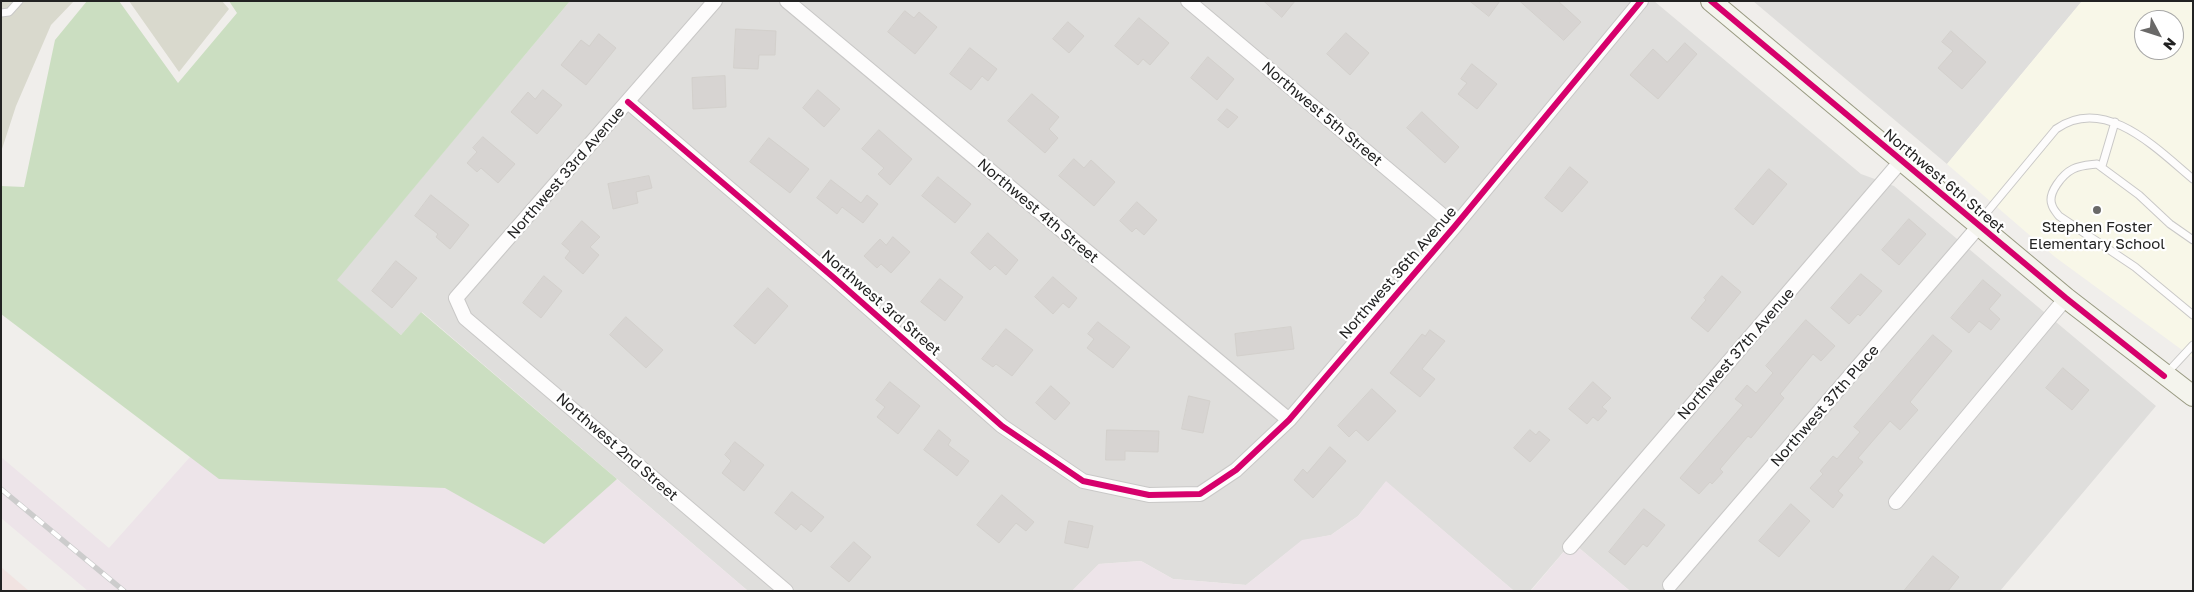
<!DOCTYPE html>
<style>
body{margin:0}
#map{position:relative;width:2194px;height:592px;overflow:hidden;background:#f0eeeb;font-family:"Golos Text",sans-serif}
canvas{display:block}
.frame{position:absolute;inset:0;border:2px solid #222;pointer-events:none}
.north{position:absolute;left:2134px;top:10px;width:50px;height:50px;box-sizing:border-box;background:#fff;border:1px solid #a7a7a7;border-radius:50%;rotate:130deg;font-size:14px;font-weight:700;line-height:20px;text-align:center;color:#222}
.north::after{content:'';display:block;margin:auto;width:18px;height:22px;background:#6a6968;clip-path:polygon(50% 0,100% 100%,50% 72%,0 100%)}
</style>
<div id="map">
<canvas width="2194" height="592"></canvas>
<div class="frame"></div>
<div class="north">N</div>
</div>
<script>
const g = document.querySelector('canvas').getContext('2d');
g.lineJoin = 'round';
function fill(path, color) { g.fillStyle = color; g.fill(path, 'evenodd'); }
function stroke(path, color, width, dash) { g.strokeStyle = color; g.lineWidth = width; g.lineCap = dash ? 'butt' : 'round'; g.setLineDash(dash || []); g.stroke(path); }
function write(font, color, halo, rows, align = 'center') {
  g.font = font + ' "Golos Text",sans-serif'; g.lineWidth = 4.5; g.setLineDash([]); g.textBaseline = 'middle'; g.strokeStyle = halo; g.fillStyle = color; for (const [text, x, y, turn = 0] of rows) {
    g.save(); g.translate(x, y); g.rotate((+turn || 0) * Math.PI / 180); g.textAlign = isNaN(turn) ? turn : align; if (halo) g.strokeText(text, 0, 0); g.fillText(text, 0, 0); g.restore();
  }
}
fill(new Path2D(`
 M570,1h1084l207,173 33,12 262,220 -156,185h-370l-58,-49 -42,49h-16l-128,-109 -28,34 -27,19 -29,6 -56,44 -73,-6 -32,-18 -42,3 -27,27h-324l-326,-279 -21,23 -65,-55z
 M1753,1h329l-135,163z`), '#dfdedc');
fill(new Path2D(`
 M1,567l28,24h-28z`), '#f1e3e1');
fill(new Path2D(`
 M336,280l65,55 20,-23 327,279h-660l-87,-73v-61l108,91 81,-91z
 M1386,481l128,110h-442l27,-27 42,-3 32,18 73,6 56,-45 29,-5 27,-19z
 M1572,542l58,49h-99z`), '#ede4e9');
fill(new Path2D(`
 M2082,1h111v357l-138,-101 -108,-93zM2144,20h30v30h-30z`), '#f8f7e8');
fill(new Path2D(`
 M1,1h73l-23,24 -35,81 -15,46z
 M129,1h93l7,8 -50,63z`), '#d9d9cd');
fill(new Path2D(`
 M87,1h32l59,82 59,-70 -8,-12h341l-233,279 64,55 20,-23 196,167 -73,65 -99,-56 -226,-9 -218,-165v-128l23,1 31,-147z`), '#cbdec1');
const building = new Path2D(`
 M1264,1h31l-13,16z
 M1470,1h30l-11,15z
 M1520,1h38l23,21 -17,18z
 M905,11l9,7 5,-6 18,15 -22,27 -27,-22z
 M1139,18l30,25 -19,22 -7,-6 -5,6 -23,-19z
 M1068,22l16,14 -15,17 -16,-14z
 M736,29l40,2 -1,24h-16l-1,14 -24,-1z
 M1951,31l35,31 -24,27 -24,-21 15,-17 -11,-9z
 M1346,33l23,20 -19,22 -23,-21z
 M599,34l17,14 -30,37 -25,-20 20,-25 8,6z
 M1685,43l12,11 -39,45 -28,-24 23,-26 14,13z
 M970,48l27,21 -9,12 -6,-5 -11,14 -21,-16z
 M1208,57l26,22 -17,21 -26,-22z
 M1472,64l25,20 -20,25 -19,-15 9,-11 -6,-4z
 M725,76l1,31 -33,2 -1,-31z
 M543,90l19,15 -25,29 -26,-22 17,-20 7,7z
 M818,90l22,19 -16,18 -21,-19z
 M1032,94l27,23 -10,12 9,9 -13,15 -37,-32z
 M1227,109l11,8 -10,11 -10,-8z
 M1422,112l37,35 -14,16 -38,-35z
 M879,130l33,29 -22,26 -12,-11 6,-6 -22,-19z
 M483,137l32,27 -17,19 -17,-15 -4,4 -10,-9 10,-11 -4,-4z
 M769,138l40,31 -19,24 -40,-31z
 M1074,159l10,9 7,-8 24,22 -21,24 -35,-30z
 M1570,167l18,15 -26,30 -17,-14z
 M1769,169l18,15 -34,41 -18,-16z
 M649,176l3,12 -16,4 2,11 -25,6 -5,-25z
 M938,177l33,27 -16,19 -33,-27z
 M831,180l30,23 6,-8 11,9 -15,19 -21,-16 -5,7 -20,-16z
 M431,195l38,30 -19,24 -14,-12 2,-3 -23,-18z
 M1137,202l20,18 -13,15 -8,-7 -4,4 -12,-11z
 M1909,219l17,15 -27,31 -17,-15z
 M582,221l18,16 -10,10 9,8 -16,19 -18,-16 5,-7 -8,-7z
 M988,233l30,27 -12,15 -11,-10 -5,5 -19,-17z
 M893,237l17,15 -19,21 -10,-9 -4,4 -13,-12 16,-17 6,6z
 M396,261l21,17 -25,30 -20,-17z
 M1861,274l21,17 -22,25 -2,-2 -9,10 -18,-16z
 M544,276l18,15 -21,27 -18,-15z
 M1722,276l19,16 -33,40 -17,-14 15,-18 -2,-2z
 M1053,277l24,21 -8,10 -6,-5 -10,11 -18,-17z
 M940,279l23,18 -18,24 -24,-19z
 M1983,280l18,15 -12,14 11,10 -9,11 -12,-9 -10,12 -18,-15z
 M768,288l20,18 -33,38 -21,-18z
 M626,317l37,33 -17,18 -36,-33z
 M1806,320l29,26 -14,15 -8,-7 -33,40 4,4 -33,40 -3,-2 -28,33 3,3 -11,12 -2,-2 -11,12 -19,-16 63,-73 -8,-6 12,-14 9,8 17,-20 -7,-7z
 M1098,322l32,25 -17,21 -26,-20 7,-9 -6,-5z
 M1291,327l3,22 -57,7 -2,-22z
 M1006,329l27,21 -21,26 -16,-12 -3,3 -11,-8z
 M1430,330l15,11 -23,28 13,10 -15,18 -30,-24 32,-39 3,2z
 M1933,335l19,16 -42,51 8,8 -18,20 -10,-9 -32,37 5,4 -25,29 5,4 -10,13 -23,-20 13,-14 -3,-3 13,-15 4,3 23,-27 -6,-5z
 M2063,368l26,22 -17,20 -26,-22z
 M890,382l30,24 -22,28 -21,-17 8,-10 -9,-7z
 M1593,382l18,16 -9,9 5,4 -9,10 -5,-4 -6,7 -18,-15z
 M1051,386l19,17 -15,17 -19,-17z
 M1372,389l24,22 -28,30 -12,-11 -7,7 -11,-11z
 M1189,396l21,5 -7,32 -21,-4z
 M939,430l12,10 -3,5 21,16 -12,15 -33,-26z
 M1107,430l52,1 -1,21 -33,-1v9h-19z
 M1530,430l6,5 3,-4 11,9 -20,22 -16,-14z
 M735,442l29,23 -20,26 -22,-18 9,-12 -6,-6z
 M1330,447l16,14 -33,37 -19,-18 9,-11 4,4z
 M792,492l32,25 -13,15 -10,-8 -5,6 -21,-17z
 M1002,495l32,27 -8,9 -10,-8 -17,20 -22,-18z
 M1791,504l19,17 -31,36 -20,-16z
 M1644,509l21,16 -18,22 -4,-3 -18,21 -16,-13z
 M1069,521l24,5 -5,22 -23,-5z
 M854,542l17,15 -22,25 -18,-15z
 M1933,556l26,21 -11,14h-44z`);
fill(building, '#d7d4d2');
stroke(building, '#d3d0cc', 1);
const lane = new Path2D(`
 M1,13l8,-1 10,-11
 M2102,166l13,-44
 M1978,223l78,-94c49,-35 102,21 137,50
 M2193,240l-23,-16 -31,-29 -42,-31c-8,1 -16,1 -24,5 -10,5 -26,24 -21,36 1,4 4,7 7,11l76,51 58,48
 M2166,374l27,-29`);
const street = new Path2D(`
 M715,1l-259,297 9,20 321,273
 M787,1l502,419
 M1188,1l267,225
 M628,102l205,175 169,149 81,55 66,14 51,-1 36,-24 53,-50 166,-194 186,-225
 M1896,502l170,-204
 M1570,547l331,-386
 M1670,585l309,-359`);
const secondary = new Path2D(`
 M1711,1l355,297 127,98`);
stroke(lane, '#c9c8c7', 9);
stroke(street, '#c9c8c7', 16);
stroke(secondary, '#999a82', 22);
stroke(lane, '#fdfcfc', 7);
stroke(street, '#fdfcfc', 14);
stroke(secondary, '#f4f4ed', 20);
const rail = new Path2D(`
 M1,489l123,102`);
stroke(rail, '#ccc', 5.5);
stroke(rail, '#fff', 4, [11]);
stroke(new Path2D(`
 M1711,1l355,297 98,78
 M628,102l205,175 169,149 81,55 66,14 51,-1 36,-24 53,-50 166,-194 186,-225`), '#d6006c', 6);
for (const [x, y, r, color] of [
 [2097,210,5,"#6a6968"]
]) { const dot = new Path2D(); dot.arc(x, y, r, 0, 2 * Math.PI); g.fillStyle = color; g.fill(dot); stroke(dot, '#fff', 2); }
write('15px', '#222', '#fff', [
 ["Northwest 5th Street",1322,114,40],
 ["Northwest 33rd Avenue",566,173,-49],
 ["Northwest 6th Street",1944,181,40],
 ["Northwest 4th Street",1038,211,40],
 ["Northwest 36th Avenue",1398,273,-49],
 ["Northwest 3rd Street",881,303,41],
 ["Northwest 37th Avenue",1736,354,-49],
 ["Northwest 37th Place",1825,406,-49],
 ["Northwest 2nd Street",617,447,41]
]);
write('15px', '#222', '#fff', [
 ["Stephen Foster",2097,227],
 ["Elementary School",2097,244]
]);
</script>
